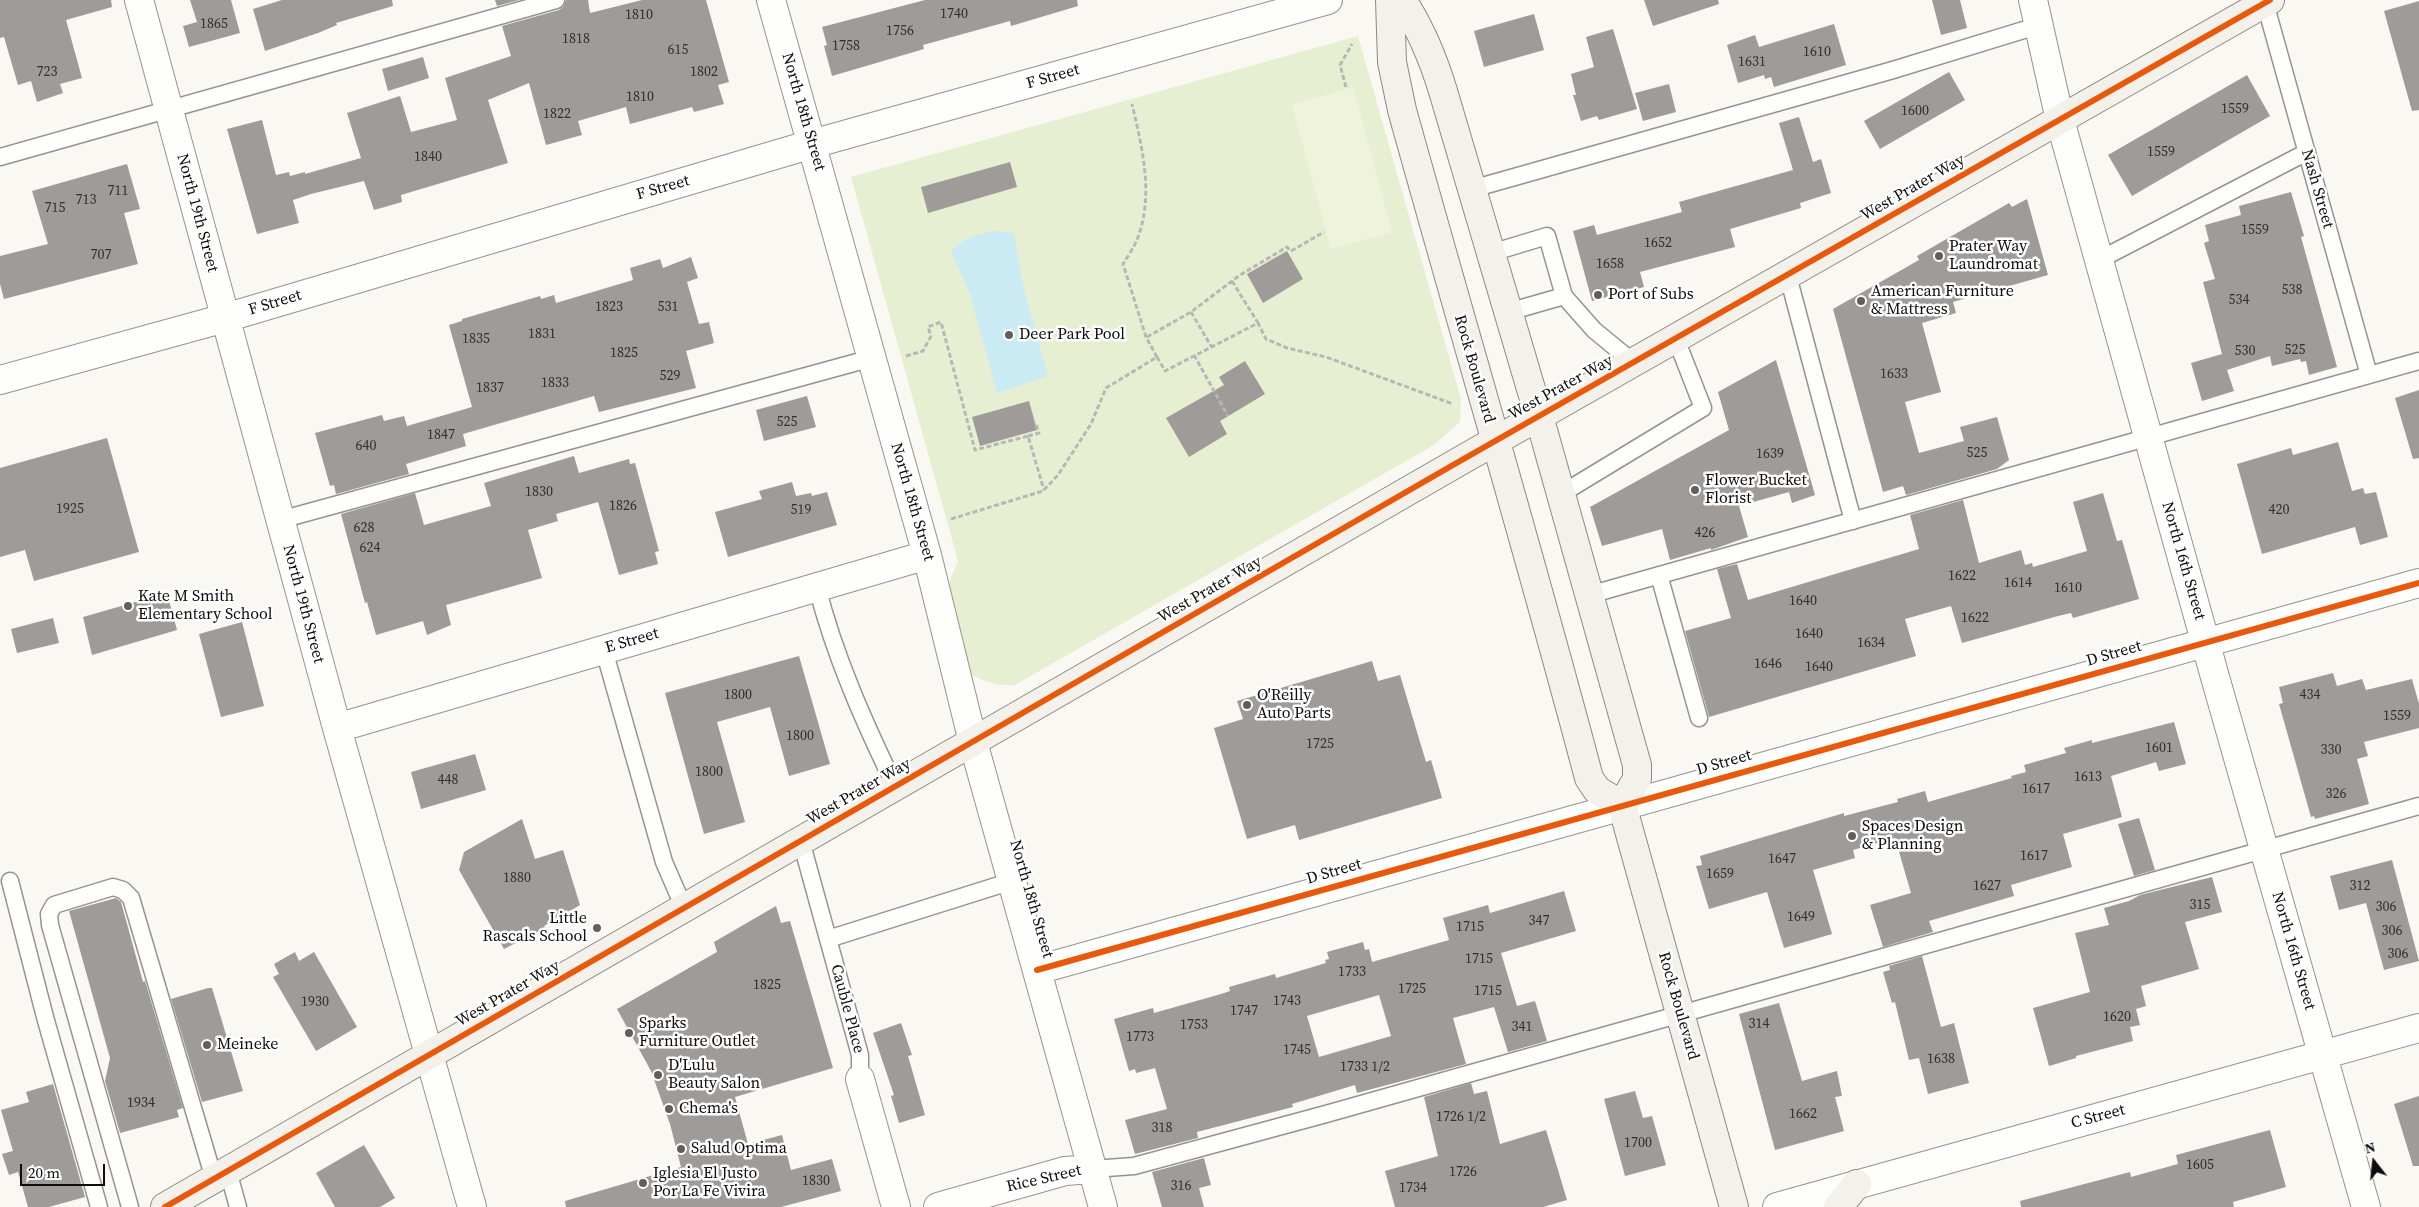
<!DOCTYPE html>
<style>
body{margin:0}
#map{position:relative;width:2419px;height:1207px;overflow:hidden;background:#faf8f2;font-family:"Source Serif 4",serif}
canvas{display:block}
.north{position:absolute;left:2349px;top:1137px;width:50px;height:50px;-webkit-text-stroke:4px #fff;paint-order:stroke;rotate:344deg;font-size:14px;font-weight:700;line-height:20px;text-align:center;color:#0d0d0d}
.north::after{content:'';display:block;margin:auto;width:18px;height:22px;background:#0d0d0d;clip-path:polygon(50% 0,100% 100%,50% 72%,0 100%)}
.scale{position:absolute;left:20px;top:1164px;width:85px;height:22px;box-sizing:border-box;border:2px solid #0d0d0d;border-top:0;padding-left:6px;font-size:15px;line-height:18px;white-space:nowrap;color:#0d0d0d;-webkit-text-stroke:4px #fff;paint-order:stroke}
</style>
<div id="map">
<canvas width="2419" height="1207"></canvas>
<div class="north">N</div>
<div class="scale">20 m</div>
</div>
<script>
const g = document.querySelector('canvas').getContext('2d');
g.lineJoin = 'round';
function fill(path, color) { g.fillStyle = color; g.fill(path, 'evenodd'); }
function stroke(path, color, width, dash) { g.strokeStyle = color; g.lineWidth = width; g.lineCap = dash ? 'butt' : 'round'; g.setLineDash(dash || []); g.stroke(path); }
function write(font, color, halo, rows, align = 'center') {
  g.font = font + ' "Source Serif 4",serif'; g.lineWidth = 5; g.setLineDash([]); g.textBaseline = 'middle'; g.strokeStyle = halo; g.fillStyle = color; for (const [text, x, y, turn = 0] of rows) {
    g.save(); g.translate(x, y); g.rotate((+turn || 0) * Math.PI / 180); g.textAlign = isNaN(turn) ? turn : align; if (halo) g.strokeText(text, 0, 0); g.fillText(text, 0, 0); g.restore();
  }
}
fill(new Path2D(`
 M1358,36l103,363 -1,23 -26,23 -419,240c-18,1 -30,-3 -47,-12l-25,-76 15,-36 -107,-384z`), '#e7efd3');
fill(new Path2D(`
 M1353,87l39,145 -61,17 -39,-144z`), '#f0f3dc');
fill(new Path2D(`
 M998,231l16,2 8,49 26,94 -51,17 -27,-99 -19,-43c14,-14 28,-18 47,-20z`), '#caebf3');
fill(new Path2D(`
 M0,0h111l1,7 -46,13 16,58 -22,6 3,9 -26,9 -6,-21 -13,4 -14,-48 -4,1z
 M190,0h41l9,33 -51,14 -6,-21 14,-4z
 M282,0h110l1,6 -57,17 1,2 -19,8 -53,18 -12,-42z
 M495,0h24l-22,6z
 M566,0h22l2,13 52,-13h64l23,82 -11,3 6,19 -30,8 -2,-5 -62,17 -4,-17 -48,14 4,14 -36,10 -17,-62 -41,17 20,63 -107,32 1,7 -28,8 -10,-29 -53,13 -18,6 6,23 -42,11 -30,-105 35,-9 14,55 13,-3 1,4 15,-4v2l56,-16 -14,-45 53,-17 11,36 46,-12 -12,-42 66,-22 -9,-30 57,-16 4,-3z
 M925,0h152l1,6 -67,20 -1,-5 -87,24 1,4 -92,27 -8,-30 3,-1 -5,-18z
 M1644,0h74l1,4 -66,22z
 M1932,0h28l7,28 -26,7z
 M2419,1v109l-7,1 -28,-100z
 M1534,14l10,36 -60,17 -10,-36z
 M1834,24l12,41 -72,22 -3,-10 -6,2 -1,-4 -26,8 -11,-38 28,-10 4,12z
 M1613,29l24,80 -38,11 -2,-4 -16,5 -8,-26h3l-5,-21 23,-7 -8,-30z
 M423,57l6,21 -41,13 -6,-22z
 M1949,72l16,28 -85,49 -16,-28z
 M2247,75l23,41 -138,80 -24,-41z
 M1669,84l7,28 -33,9 -8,-28z
 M1799,117l14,45 8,-3 10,34 -31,10 1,5 -71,21 5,18 -95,25 4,15 -52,14 -19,-70 21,-6 3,10 85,-23 -3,-10 114,-32 -14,-47z
 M1010,162l7,25 -89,26 -7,-26z
 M127,164l13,45 -16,4 14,51 -134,35 -4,-15v-28l48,-12 -16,-53z
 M2291,192l13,44 -3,1 36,130 -28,8 -3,-14 -5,1 -1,-3 -28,7 -2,-10 -43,14 7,21 -32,10 -11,-38 31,-9 -19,-72 12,-3 -11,-36 5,-2 -4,-16 36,-10 -2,-9z
 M2027,199l21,76 -95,27 3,11 -34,10 19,69 -36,10 14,51 45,-12 -4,-14 37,-10 12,43 -12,9 -91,26 -3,-9 -20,6 -50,-183 86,-49 -2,-4 92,-53 3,4z
 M1287,251l16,28 -40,24 -16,-29z
 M691,257l7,21 -11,4 12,42 10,-2 5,21 -28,8 10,37 -97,24 -5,-16 -131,38 3,12 -60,18 3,10 -73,20 -2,-9 -4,1 -15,-53 67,-18 2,6 20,-5 3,10 65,-19 -23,-82 13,-4v-2l78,-23 1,3 13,-4 2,8 77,-23 -3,-12 30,-9 3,9z
 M1776,360l39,135 -23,8 -3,-11 -50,14 9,31 -37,13v-2l-41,12 -8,-31 -60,17 -12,-39 139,-77 -11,-38z
 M1245,361l20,33 -45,27 7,13 -38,23 -23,-39 58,-33 -5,-8z
 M2419,390v68l-6,1 -18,-61z
 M807,396l9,31 -52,14 -8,-31z
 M1029,401l8,29 -57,16 -8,-29z
 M107,438l32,114 -105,29 -9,-31 -25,7v-89z
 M2338,442l14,49 11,-3 2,6 11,-2 12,45 -28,8 -5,-18 -93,27 -25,-90 54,-16 2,7z
 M574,456l5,17 50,-14 1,5 5,-1 24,88 -4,1 3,12 -39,11 -21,-73 -42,12 2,7 -30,9 14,48 -96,27 5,20 -24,10 -4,-14 -47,14 -9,-33 -2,1 -24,-89 74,-21 9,32 67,-19 -7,-23z
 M792,482l4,14 15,-3 1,3 15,-4 10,33 -109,32 -13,-45 47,-13 -3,-8z
 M2103,493l14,48 5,-1 17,59 -66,19 -2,-5 -13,3 -96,27 -11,-37 -46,13 11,37 -207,61 -24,-86 46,-13 -14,-49 20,-5 11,36 171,-51 -9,-34 53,-15 16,63 42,-13 4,15 7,-2 1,4 54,-16 -14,-49z
 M167,593l10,37 -85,25 -9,-38z
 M53,618l6,25 -42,10 -6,-24z
 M242,622l22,84 -43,11 -22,-83z
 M799,656l31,108 -41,12 -19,-69 -53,15 28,100 -41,12 -39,-141z
 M1372,661l6,20 22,-6 26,87 5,-2 11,38 -143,42 -4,-15 -48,14 -33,-111 29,-9 -6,-18z
 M2333,673l4,13 25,-7 4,11 46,-11 7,25v24l-55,14 4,14 -11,3 12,45 -54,15 -1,-3 -3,1 -32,-113 4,-1 -4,-16z
 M2174,722l12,42 -27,7 -3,-9 -45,14 11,41 -59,17 9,33 -61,18 3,11 -85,25 4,11 -50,15 -13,-42 41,-12 -16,-55 -42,12 2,8 -42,12 19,64 -48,14 -17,-56 -58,17 -13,-43 6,-1 -2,-9 144,-43v3l54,-14 -1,-3 28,-8 3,11 84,-24 -1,-2 15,-4 -2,-7 42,-12 -2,-5 28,-8v3z
 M475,754l11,36 -65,19 -10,-37z
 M2139,818l16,52 -21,6 -16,-52z
 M522,819l13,40 28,-9 17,55 -36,21 1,2 -41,21 -45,-79 5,-18z
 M2392,860l27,101 -35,9 -18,-67 -27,7 -9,-34z
 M2212,877l10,35 -37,10 14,47 -58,17 5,20 -10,3 4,16 -10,2 3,14 -57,15v2l-27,8 -16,-58 57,-16 -15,-59 34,-8 -5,-17 25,-7 11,-6z
 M1564,891l12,40 -75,22 16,53 18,-5 12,40 -39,11 -14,-45 -41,11 13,46 -109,29 -2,-8 -63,19 1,3 -96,25 1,6 -63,16 -10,-34 42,-11 -12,-41 -19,5 -1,-4 -6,2 -15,-52 39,-11 1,5 67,-19 9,-3 -1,-4 46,-13 1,4 50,-15 -1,-3 4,-1 -2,-7 36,-10 2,8 4,-1 3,13 77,-22 -6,-22 45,-13 2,8zM1379,995l12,41 -72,21 -12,-41z
 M116,898l5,4 22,80 2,-1 38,127 -6,2 2,7 -59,16 -15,-52 5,-23 -41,-147z
 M776,906l5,17 9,-2 43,147 -98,29 13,47 34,-9 9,35 41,-11 9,32 -60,16h-215l-1,-6 116,-34 -11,-43 -19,-53 -34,-62 100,-57 -3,-10z
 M295,952l4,9 15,-9 43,75 -41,24 -43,-74 6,-3 -5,-10z
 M1922,956l19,71 13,-4 15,60 -41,11 -9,-36 -10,2 -14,-58 -3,1 -9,-31 7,-2 -1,-4z
 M208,988h4l31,103 -41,11 -31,-103z
 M1779,1003l23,78 35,-10 5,25 -7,1 9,34 -69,19 -36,-136z
 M901,1023l11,32 -4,1 17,59 -26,8 -8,-27 3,-1 -21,-62z
 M1471,1083l3,11 13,-3 13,53 46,-14 21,70 -24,7h-148l-10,-36 53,-15 -14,-59z
 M53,1084l32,113 -36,10h-21l-10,-35 -9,3 -7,-21 11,-3 -12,-41 28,-8 -3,-10z
 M1635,1091l8,27 9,-2 14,49 -41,11 -21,-77z
 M2419,1096v70h-6l-19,-62z
 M2270,1130l16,57 -53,15 1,5h-213l-1,-6 110,-29 1,5 47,-13 -2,-9z
 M364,1145l31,53 -15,9h-45l-19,-34z
 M1204,1158l7,27 -12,3 5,19h-42l-10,-35z`), '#9e9b98');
const service = new Path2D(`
 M2265,3l104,372
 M0,157l556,-157
 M1472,189l421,-119 147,-45
 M1491,253l56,-17 17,60
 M2099,260l208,-108
 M1788,276l65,245
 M1508,312l56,-16 30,34 40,33
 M1561,494l142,-86 -27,-69
 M280,520l592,-162
 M1659,575l40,143
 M817,587c18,70 47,135 78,199
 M1589,595l830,-234
 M604,650l60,212 20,46
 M801,841l59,214v24
 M10,881l35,136 54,190
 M828,939l184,-58
 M1093,1169l41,-3 192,-52 1093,-308
 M228,1171l10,36
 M130,1207l-80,-282 -1,-11 5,-9 59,-18 10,3 8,8 83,281`);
const minor = new Path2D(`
 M139,0l198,728 135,479
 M771,0l156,555 46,187 130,465
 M2033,0l27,120 155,557 151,530
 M0,380l225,-62 587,-174 516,-144
 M337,728l590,-173
 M1037,970l1382,-387
 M860,1079l36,128
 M938,1207l127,-36 28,-2`);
const tertiary = new Path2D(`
 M1777,1207l642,-179`);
const secondary = new Path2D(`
 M1390,0l2,62 10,48c62,223 128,445 187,668l8,12 25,15
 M1402,0c19,29 31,58 41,91l96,325 98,349v14l-15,26 112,402
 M165,1207l1295,-746 810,-461
 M1838,1207l19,-23`);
stroke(service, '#949390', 19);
stroke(minor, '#949390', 30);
stroke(tertiary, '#949390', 30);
stroke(secondary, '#8a8987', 30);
stroke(new Path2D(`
 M1346,87l-6,-22 12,-21
 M1232,281l26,42
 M1191,312l20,34
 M1147,337l44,-25 49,-37 47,-28 4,4 33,-19
 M1194,355l34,61
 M906,356l17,-5 8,-15 -3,-9 13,-5 34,128 53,-14 16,54
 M1157,357l8,14 93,-48 8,16 21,9 39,9 127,47
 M1028,436l11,-3 -4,-11
 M951,519l92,-28 15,-16 33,-51 15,-36 51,-31 -11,-20 -23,-73c5,-8 12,-18 15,-27 16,-43 4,-90 -6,-133`), '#b8b7b6', 3, [5, 2.5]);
stroke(service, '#fefefd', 16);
stroke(minor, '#fefefd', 28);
stroke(tertiary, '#fefefd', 28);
stroke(secondary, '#f4f1ea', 28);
stroke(new Path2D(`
 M1037,970l1382,-387
 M165,1207l1295,-746 810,-461`), '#e8590c', 6);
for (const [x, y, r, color] of [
 [1939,256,5,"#605f5d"],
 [1598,295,5,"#605f5d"],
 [1861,301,5,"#605f5d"],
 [1009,335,5,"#605f5d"],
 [1695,490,5,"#605f5d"],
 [128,606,5,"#605f5d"],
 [1247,705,5,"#605f5d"],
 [1852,836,5,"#605f5d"],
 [597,928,5,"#605f5d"],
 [629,1033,5,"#605f5d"],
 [207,1045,5,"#605f5d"],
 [658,1075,5,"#605f5d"],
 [669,1109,5,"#605f5d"],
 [681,1149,5,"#605f5d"],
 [643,1183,5,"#605f5d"]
]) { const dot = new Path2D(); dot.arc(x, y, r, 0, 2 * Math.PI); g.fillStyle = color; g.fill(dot); stroke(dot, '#fff', 2); }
write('14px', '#313030', null, [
 ["1740",954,14],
 ["1810",639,15],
 ["1865",214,24],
 ["1756",900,31],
 ["1818",576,39],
 ["1758",846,46],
 ["615",678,50],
 ["1610",1817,52],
 ["1631",1752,62],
 ["723",47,72],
 ["1802",704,72],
 ["1810",640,97],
 ["1559",2235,109],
 ["1600",1915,111],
 ["1822",557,114],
 ["1559",2161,152],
 ["1840",428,157],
 ["711",118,191],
 ["713",86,200],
 ["715",55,208],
 ["1559",2255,230],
 ["1652",1658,243],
 ["707",101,255],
 ["1658",1610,264],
 ["538",2292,290],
 ["534",2239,300],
 ["1823",609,307],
 ["531",668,307],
 ["1831",542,334],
 ["1835",476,339],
 ["525",2295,350],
 ["530",2245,351],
 ["1825",624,353],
 ["1633",1894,374],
 ["529",670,376],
 ["1833",555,383],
 ["1837",490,388],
 ["525",787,422],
 ["1847",441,435],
 ["640",366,446],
 ["525",1977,453],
 ["1639",1770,454],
 ["1830",539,492],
 ["1826",623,506],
 ["1925",70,509],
 ["519",801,510],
 ["420",2279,510],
 ["628",364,528],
 ["426",1705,533],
 ["624",370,548],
 ["1622",1962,576],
 ["1614",2018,583],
 ["1610",2068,588],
 ["1640",1803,601],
 ["1622",1975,618],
 ["1640",1809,634],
 ["1634",1871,643],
 ["1646",1768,664],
 ["1640",1819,667],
 ["1800",738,695],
 ["434",2310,695],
 ["1559",2397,716],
 ["1800",800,736],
 ["1725",1320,744],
 ["1601",2159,748],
 ["330",2331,750],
 ["1800",709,772],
 ["1613",2088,777],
 ["448",448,780],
 ["1617",2036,789],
 ["326",2336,794],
 ["1617",2034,856],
 ["1647",1782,859],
 ["1659",1720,874],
 ["1880",517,878],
 ["1627",1987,886],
 ["312",2360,886],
 ["315",2200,905],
 ["306",2386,907],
 ["1649",1801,917],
 ["347",1539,921],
 ["1715",1470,927],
 ["306",2392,931],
 ["306",2398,954],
 ["1715",1479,959],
 ["1733",1352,972],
 ["1825",767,985],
 ["1725",1412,989],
 ["1715",1488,991],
 ["1743",1287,1001],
 ["1930",315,1002],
 ["1747",1244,1011],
 ["1620",2117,1017],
 ["314",1759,1024],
 ["1753",1194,1025],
 ["341",1522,1027],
 ["1773",1140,1037],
 ["1745",1297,1050],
 ["1638",1941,1059],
 ["1733 1/2",1365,1067],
 ["1934",141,1103],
 ["1662",1803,1114],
 ["1726 1/2",1461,1117],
 ["318",1162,1128],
 ["1700",1638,1143],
 ["1605",2200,1165],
 ["1726",1463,1172],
 ["1830",816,1181],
 ["316",1181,1186],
 ["1734",1413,1188]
]);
write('16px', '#0d0d0d', '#fff', [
 ["F Street",1053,77,-16],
 ["North 18th Street",803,112,74],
 ["F Street",663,188,-16],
 ["West Prater Way",1913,188,-30],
 ["Nash Street",2317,189,74],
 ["North 19th Street",197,213,75],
 ["F Street",275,303,-17],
 ["Rock Boulevard",1474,369,74],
 ["West Prater Way",1561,388,-29],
 ["North 18th Street",912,502,74],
 ["North 16th Street",2183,561,74],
 ["West Prater Way",1210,590,-30],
 ["North 19th Street",303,604,75],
 ["E Street",632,641,-16],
 ["D Street",2114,654,-16],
 ["D Street",1724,763,-16],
 ["West Prater Way",859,792,-30],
 ["D Street",1334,872,-16],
 ["North 18th Street",1031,899,74],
 ["North 16th Street",2293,951,74],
 ["West Prater Way",508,994,-30],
 ["Rock Boulevard",1678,1006,74],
 ["Cauble Place",847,1009,75],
 ["C Street",2098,1117,-15],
 ["Rice Street",1044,1179,-13]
]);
write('16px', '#0d0d0d', '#fff', [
 ["Prater Way",1949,247],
 ["Laundromat",1949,265],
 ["American Furniture",1871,292],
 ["& Mattress",1871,310],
 ["Port of Subs",1608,295],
 ["Deer Park Pool",1019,335],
 ["Flower Bucket",1705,481],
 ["Florist",1705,499],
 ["Kate M Smith",138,597],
 ["Elementary School",138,615],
 ["O'Reilly",1257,696],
 ["Auto Parts",1257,714],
 ["Spaces Design",1862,827],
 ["& Planning",1862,845],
 ["Little",587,919,"right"],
 ["Rascals School",587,937,"right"],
 ["Sparks",639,1024],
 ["Furniture Outlet",639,1042],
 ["Meineke",217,1045],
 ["D'Lulu",668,1066],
 ["Beauty Salon",668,1084],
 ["Chema's",679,1109],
 ["Salud Optima",691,1149],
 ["Iglesia El Justo",653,1174],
 ["Por La Fe Vivira",653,1192]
], 'left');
</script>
